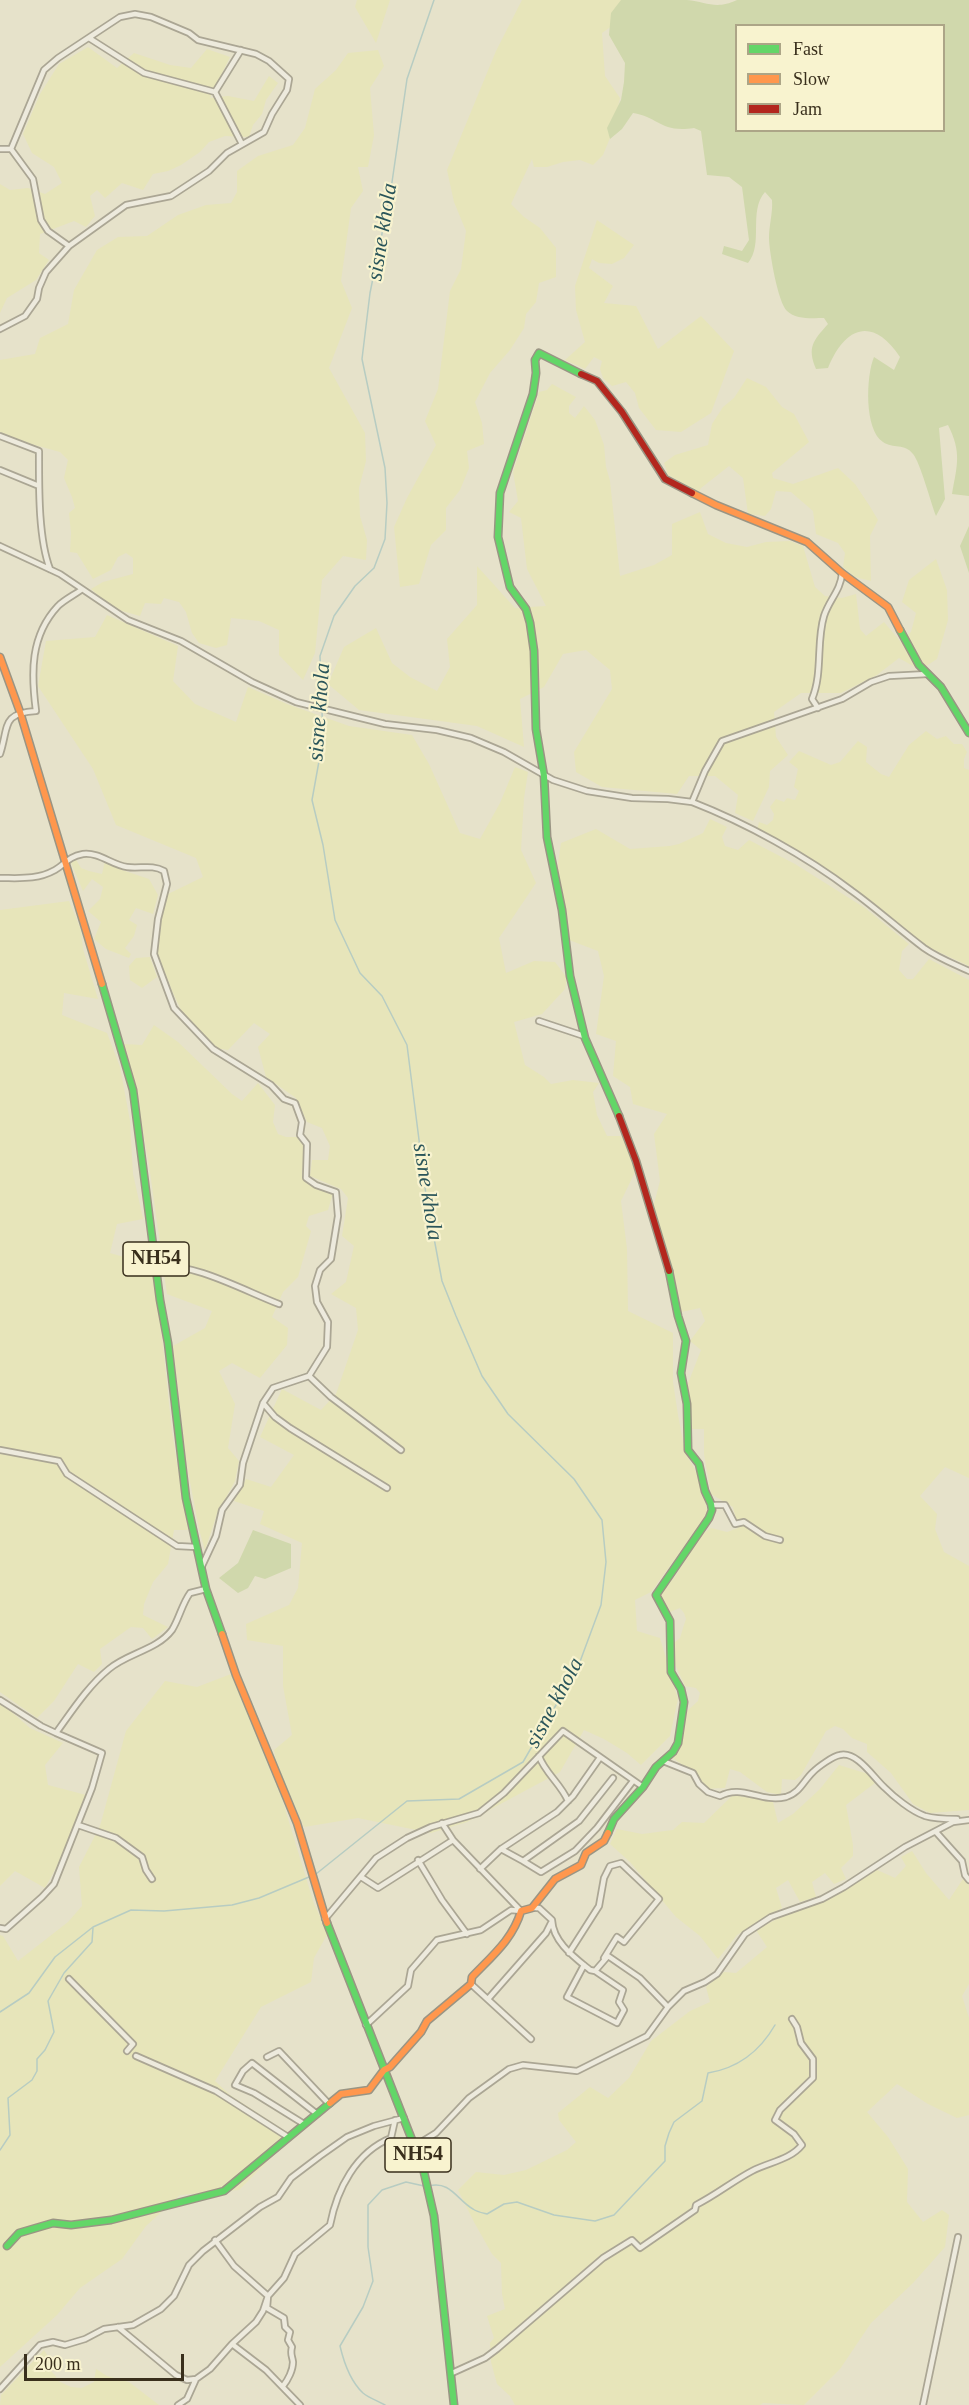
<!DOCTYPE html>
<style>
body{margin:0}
#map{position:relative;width:969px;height:2405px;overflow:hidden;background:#e6e2ca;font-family:Georgia,serif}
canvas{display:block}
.legend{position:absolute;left:735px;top:24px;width:210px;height:108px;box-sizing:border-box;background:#f8f3cf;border:2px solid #aca587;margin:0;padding:8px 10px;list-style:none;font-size:18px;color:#392f1c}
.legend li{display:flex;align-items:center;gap:12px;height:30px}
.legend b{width:30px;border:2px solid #aca587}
.scale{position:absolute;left:24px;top:2354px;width:160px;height:27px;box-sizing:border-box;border:3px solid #392f1c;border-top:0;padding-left:8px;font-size:18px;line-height:21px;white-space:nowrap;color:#392f1c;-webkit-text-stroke:4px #f8f3cf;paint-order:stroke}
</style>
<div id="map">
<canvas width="969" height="2405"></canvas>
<ul class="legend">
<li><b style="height:8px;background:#63d668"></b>Fast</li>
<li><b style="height:8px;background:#ff974d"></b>Slow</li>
<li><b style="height:8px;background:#b3261e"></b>Jam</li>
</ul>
<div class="scale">200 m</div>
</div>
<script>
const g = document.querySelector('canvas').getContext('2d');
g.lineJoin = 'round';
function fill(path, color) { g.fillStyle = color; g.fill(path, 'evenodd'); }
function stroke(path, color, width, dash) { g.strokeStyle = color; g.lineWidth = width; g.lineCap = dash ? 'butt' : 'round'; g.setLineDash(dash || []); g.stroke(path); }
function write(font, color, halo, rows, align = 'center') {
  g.font = font + ' Georgia,serif'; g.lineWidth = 4.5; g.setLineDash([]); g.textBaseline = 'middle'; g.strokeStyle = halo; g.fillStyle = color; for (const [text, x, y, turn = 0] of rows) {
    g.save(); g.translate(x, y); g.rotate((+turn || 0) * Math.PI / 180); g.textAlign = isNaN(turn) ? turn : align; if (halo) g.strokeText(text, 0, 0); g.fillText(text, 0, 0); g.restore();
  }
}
fill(new Path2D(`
 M357,0h33l-14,43 -21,-36z
 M522,0h127l-47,33 3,43 15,22 -8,35 -9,22 -10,10 -13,-5 -17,2 -16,5h-13l-2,-8 -21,45 13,13 16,11 16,20v29l-17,6 -3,19 -10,12 -2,14 -14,22 -20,23 -15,29 7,21 2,21 -17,7 2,17 -9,22 -14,18v22l-15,15 -12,39 -19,3 -6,-60 13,-29 29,-53 -11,-24 13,-32 12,-98 11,-22 5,-38 -12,-29 -7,-32 49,-119z
 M88,47l29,21 17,-15 36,12 21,3 16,-19 23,8 -20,41 18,-2 26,5 15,-25 9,7 -12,17 -4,14 -9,11 -4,12 -24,-1 -16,6 -9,10 -19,13 -13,6 -15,3 -10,16 -21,-7 -17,15 -8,-8 -7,6 5,20 -9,11 -12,-6 -34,13 -1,19 10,7 -13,20 -29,18 -7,15v-129l10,6 18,-2 17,6 17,-11 -8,-16 -22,-14 -9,-19 17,-40 19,-30z
 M378,50l6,16 -14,22 4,47 -6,32h-10l5,24 -12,17 -10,73 11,27 -23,60 36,65 1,28 -7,27 1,28 7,24 -1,20 -23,-4 -21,24 -7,73 -12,27 -24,-25v-25l-20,-9 -28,-3 -4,27 -11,3 -17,-5 -7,-10 -6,-21 -7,-10 -15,-4 -3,6 -16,-1 -5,13 -18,-5 -20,-12 -11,-10 12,-7 30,-8v-16l-7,-5 -8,4 -7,13 -18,9 -16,-26 -7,-1 1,-19 -2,-20 6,-5 -3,-11 -8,-19 4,-18 -8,-8 -29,-8 -31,-12v-72l35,-6 5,-16 28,-14 6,-34 23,-40 21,-13 29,-1 31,-21 28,-10 25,-2 6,-11v-21l21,-15 35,-11 12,-17 10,-39 21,-19 12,-17z
 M597,220l37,25 -10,13 -12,6 -13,-1 -7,-4 -3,9 24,18 -9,17 32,3 22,43 43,-33 33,35 -23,62 -30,19 -25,-2 -17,-22 -4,-15 -9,-11 -14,4 -9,-8 -3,-9 2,-8 -8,-4 -9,12 -20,-9 20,-18 -9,-32 -1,-24z
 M747,378l19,9 16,20 12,7 15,28 -37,31 1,5 20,6 45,-16 17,16 14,21 9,15 -8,16 1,45 -16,-4 -12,-10 2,-14 -7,-10 -22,-9 -3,-23 -22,-19 -15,-1 -5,18 -6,7 -17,-2 -5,-36 -14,-12 -28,22 -2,4 -31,-17 -4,-12 11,-8 33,-10 4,-21 11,-17 11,-9z
 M552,384l24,13 -7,9v7l6,5 9,-12 11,14 9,25 2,22 4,14 10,95 34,-11 18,-10v-31l28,-12 8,22 18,9 21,4 19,-5 24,-1 13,5 12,41 10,9 17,2 14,-4 4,35 6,7 18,-14 16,19 11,-9 5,-19 -14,-11 7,-22 27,-21 11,31 1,30 -11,39 -17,11 -21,-12 -22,17 -36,18h-40l-27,19 2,25 12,18 -18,16 -1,16 -16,34 -18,-8 3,-18 -23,-19h-26l-12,18 -75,-7 -26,-15 -2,-20 38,-63 -2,-19 -24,-20 -23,4 -19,33 -24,12 4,48 -47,-21 -118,-16 -31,-26 16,-37 32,-19 16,35 18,14 27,14 13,-24 -3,-28 30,-34v-39l38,42 31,-2 -19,-37 -6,-51 -12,-6 9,-11 -5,-29 26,-80 8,-2z
 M107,615l71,31 -5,35 22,23 41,18 12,-35 39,17 62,22 63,9 17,29 31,69 20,6 20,-36 15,-36 13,5 -4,26 -3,52 15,33 -37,55 7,35 28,-12 21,1 12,16 -2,11 -23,25 -28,8 11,43 19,12 7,7 22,-4 26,3 -6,9 4,23 10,21h14l7,9 8,25 -15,31 6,48 1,62 45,22v49l5,33 7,37 15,27 8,35 -57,78 -16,8 2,31 23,7 18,61 -8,37 -29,29 -14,-12 -23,-14 -20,-9 -24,42 -93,50 -36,11 -73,-15 -54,9 -27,-62 -3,-15 18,-15 -9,-49v-40l-36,-6 -1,-16 43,-19 9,-17 4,-45 -42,-19 4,-13 -30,-10 12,-22 25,8 23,-32 -34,-18 22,-48 39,21 15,-16 22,-64 -2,-22 -25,-14 15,-12 8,-36 -12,-10 6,-38 -7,-9 -31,-13 2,-16h16l2,-14 -8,-18 -15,-6 -11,-24 -30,-21 -8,-30 12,-13 -16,-11 -26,27 -13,-2 -32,-34 -10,-21 -16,-41 4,-32 7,-26 35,-17 -7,-19 -80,-33 -23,-56 -55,-83 8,-45 49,-4z
 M926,731l11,8 9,-3 8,8h8l5,8 -3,7v9l5,2v196l-41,-19 -99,-75 -72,-42 2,-8 8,3 6,-5 1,-6 -4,-7 6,-8 8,3 3,-4 8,2 4,-9 -5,-4 4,-18 -9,-7 10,-11 32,14 9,-3 18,-21 9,6 -1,15 15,12 8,3 20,-32z
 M710,819l17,8 -5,10 3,9 13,4 11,-10 46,24 70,44 44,36 -7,7 -3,19 8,9h6l16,-20 40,21v498l-24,-11 -25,29 17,18 -2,15 9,23 25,14v244l-39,3 -17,-9 -22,-31 -24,-21v-8l-15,-6 -9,-9 -8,-3 -9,5 -25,44 -6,5 -13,-1 -1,16 -14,-3 -27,-20 -10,-3 -5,19 -23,1 -7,-15 -22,-16 9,-15 4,-31 12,-11 2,-8 -4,-5 -11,-2 -12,-26 1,-17 6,-5 3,-10 3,-9 -2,-6 -4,-5 -10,4 -10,-17 16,-20 26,-41 9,-6 16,4 11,-4 -5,-21 -22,-13 -7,-40v-25h-12l-5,-43 14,-36 -11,-9 15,-20 -5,-13 -19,4 -9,-44 -19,-60 7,-27 -6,-47 13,-20 -34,-10 -3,-17 -17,-11 3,-35 -20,-7 8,-58 -6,-25 -29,-11 -12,-71 4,-26 35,-14 34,20 40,-3 9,-2 24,-11z
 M75,858l6,10 8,3 13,3 3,-13 17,9 27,9 9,16 -5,19 -17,-6 -7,12 8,5 -3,11 -9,12 6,6 -2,4 -23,-9 -12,-10 7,-17 -13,-11 12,-12 3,-12 -11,-8 -9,12 -12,-28z
 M69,901l12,29 2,19 15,50 -34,-6 -2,22 45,18 13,34 10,54 3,53 10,45 -26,5 -7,29 41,12 9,53 12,114 16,98h-14l-6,34 -15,18 -9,22 -1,11 25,12 -16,12 -9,-11 -12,-1 -31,22 2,15 -8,8 -16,-8 -24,37 -17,17 -37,-26v-782z
 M150,957l7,20 -15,11 -12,-8 -1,-14 7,-8z
 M154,1025l24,17 54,52 10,7 16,-18 17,22 -2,17 5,12 8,3h12l7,7 -3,32 8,9 23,8 -5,17 -19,6 -3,10 5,5 -13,46 -15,15 -11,25 16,11 -1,17 -27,33 -28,-15 -13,8 16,33 -7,44 11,13 -4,20 -18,33 -12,36 -6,-21 -12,-63 -14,-120 32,-18 7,-17 -45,-17 -18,-129 -15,-84 -10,-37 18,1z
 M231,1674l51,125 32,105 14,29 -14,25 -3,24 -50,25 -46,74 15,14 63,41 -54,54 -59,5 -34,31 -24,33 -42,29 -23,27 -57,52v-432l3,1 15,25 50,-39 14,-16 -3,-39 21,-41 26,-95 39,-50 32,6z
 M0,1702l30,26 33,15 -18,22 3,20 38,10 -24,62 -17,31 -30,-17 -15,15z
 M839,1765l29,9 7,9 -29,22 7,40v11l-12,12 5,11 -12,5 -9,-11 -13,9 4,15 -16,5 -12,-22 -12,8 6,20 -45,27 -19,24 -18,-23 -24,-19 -46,-55 -20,-18 7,-15 25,5 31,-4 9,-8 22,1 29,-28 40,7 5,21 15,-9 27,-25z
 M912,1851l14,22 23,27 14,-21 6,6v99l-7,12 7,22v97l-12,3 -29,-14 -31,-20 -30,28 21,25 20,32 -1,33 16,20 19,-12 7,5 -4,32 -32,36 -42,40 -31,46 -36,36 -41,-2 -3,2h-245l-5,-9 -13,-12 -6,-22 -1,-19 4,-5 -7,-22 18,-7 -3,-15 -1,-31 -9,-9 -18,-32 -16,-32 18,-18 28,3 22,-5 41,-20 9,-8 -17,-22 -1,-7 32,-26 18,11 21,-20 22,-37 39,-30 20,-9 -4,-15 18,-15 12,1 31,-26 -11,-17 17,-9 73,-32 31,-19 18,8 11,-12 -5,-9z
 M44,2350l4,6 -3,9 10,10 3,6 13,6 11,1 12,-6 2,-13 11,7 22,6 30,23h-159l1,-10z`), '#e7e5ba');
fill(new Path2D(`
 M621,0c22,0 44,0 66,0 20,2 29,10 50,0h232v496l-17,-2c5,-29 10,-41 -4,-69l-9,3 6,71 -9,17c-5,-13 -16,-54 -23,-62 -8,-11 -20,-5 -30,-12 -19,-12 -17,-66 -9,-85l20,13 6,-13c-27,-41 -55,-31 -72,11l-12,1c-9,-22 -3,-28 12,-45l-4,-6c-11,0 -28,2 -37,-7 -9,-8 -18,-60 -18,-73 0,-13 4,-25 3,-38l-7,-8c-17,19 -1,52 -17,71l-26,-9 2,-8 18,5 7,-11 -7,-53 -13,-10 -22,-2 -6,-44 -7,-3c-34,5 -35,-11 -61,-15l-11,16 -12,10 -3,-11 14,-28 3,-18 1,-19 -16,-28 2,-22zM736,26h208v104h-208z
 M969,526v47l-9,-27z
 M253,1530l38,14v24l-26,11 -10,-3 -7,12 -10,5 -19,-15 19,-15z`), '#d0d8ac');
stroke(new Path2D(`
 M316,1874l91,-73 52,-2 64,-37 55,-95 23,-62 5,-43 -4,-42 -28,-41 -66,-65 -26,-38 -26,-60 -14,-35 -16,-86 -19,-150 -25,-49 -22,-23 -25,-53 -12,-75 -11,-45 11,-61 -3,-83 14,-40 21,-30 19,-18 11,-29 2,-36 -2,-35 -23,-109 8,-66 21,-104 16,-110 27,-79
 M0,2012l29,-19 26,-36 38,-30 38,-17 33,1 68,-6 27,-7 50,-21
 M0,2150l10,-15 -2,-37 24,-18 5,-9v-12l8,-9 9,-18 -6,-31 16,-28 28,-31 1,-14
 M429,2186c21,-6 29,15 44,23 4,3 10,4 14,5l17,-10 13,-2 37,13 41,6 19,-6 51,-54v-15l4,-13 5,-11 28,-21 6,-28c31,-5 52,-22 67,-48
 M385,2405c-7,-4 -16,-7 -22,-12 -13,-12 -19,-30 -23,-47l23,-39 10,-26 -5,-34v-42l14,-15 24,-8 18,4`), '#b7ccc2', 1.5);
const street = new Path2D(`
 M89,38l55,35 71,19 26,-42
 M215,92l27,52
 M0,149h11l33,-79 14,-12 62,-41 15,-3 16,3 38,16 9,7 58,14 13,7 20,18 -2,11 -15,24 -8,18 -37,21 -18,18 -38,25 -45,9 -57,41 -23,26 -7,16 -2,11 -12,17 -25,13
 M11,149l22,30 8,41 7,11 21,15
 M0,436l39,15c0,34 -1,87 11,118
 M0,470l39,16
 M0,546l60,28 68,46 53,21 71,41 44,20 89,22 52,6 34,8 33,14 49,28 34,11 45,7 36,1 24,3c54,21 114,54 160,89 25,18 48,39 72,57 14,10 30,16 45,23
 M818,708l-6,-9c11,-26 4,-57 12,-83 5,-16 17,-26 18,-43
 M0,754c9,-27 1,-41 36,-43 -5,-38 -6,-75 22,-105 6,-6 16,-11 23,-16
 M692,802l13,-31 17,-30 120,-42 29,-17 18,-6 39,-2
 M0,878c20,0 37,2 55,-8 11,-6 12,-13 28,-16 16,-2 29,11 44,13 13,2 25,-3 37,4l3,13 -9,35 -4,35 20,54 39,41 58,36 13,14 11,4 7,19 -2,13 7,9 -1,34 10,7 20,7 2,24 -7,43 -11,11 -5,16 2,16 11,20 -1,25 -18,29 -36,12 -10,15 -20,60 -3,22 -18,25 -6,26 -14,30
 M539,1021l45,15
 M157,1266c35,-4 88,25 122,38
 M309,1376l22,21 70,53
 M263,1403l12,14 15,11 97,60
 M0,1450l59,11 8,13 110,72 19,1
 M713,1505h12l10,19 9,-2 21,14 15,4
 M0,1700l41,26 15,7c16,-22 32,-47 53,-64 19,-16 48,-19 63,-39 7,-11 10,-26 18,-37l16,-4
 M539,1756c6,17 22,28 29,45
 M663,1761l30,12 6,11 9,8 12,4c22,-12 40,7 66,1 14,-4 18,-17 27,-25 5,-5 20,-16 27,-17 17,-4 33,22 44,32 10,10 27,24 41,29 10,3 23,3 32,3
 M442,1823l11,17 68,71
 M78,1825l38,13 26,19 4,13 6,9
 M936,1832l26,29 3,14 4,5
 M501,1849l22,12 56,-40 34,-43
 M418,1860l24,40 25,34
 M523,1861l18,11 34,-21 22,-23 36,-47
 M480,1869l21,-20 56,-37 16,-16 26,-37
 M361,1877l17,11 75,-48
 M532,1908h7l13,12c1,22 22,37 38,50l5,1 13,-15 32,22 28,29
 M325,1919l51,-61 31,-20 24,-11 48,-14 25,-20 59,-62 80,56
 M0,1928l6,1 36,-32 12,-13 38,-96 10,-35 -46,-20
 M569,1953l30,-47 5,-28 6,-12 11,-3 38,36 -35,43 -7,-5 -13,21
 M584,1965l-17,32 50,26 7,-13 -5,-8 4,-12 -28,-19
 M69,1979l64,65 -6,7
 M471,1984l60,55
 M488,1999l58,-66 5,-10
 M366,2025l42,-39 3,-16 26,-30 44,-10 30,-20 10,1
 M136,2056l80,35 72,46
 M267,2057l12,-6 50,53
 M304,2124l-50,-31 -19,-8 8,-14 9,-8 65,51
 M415,2146l21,-13 33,-35 40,-29 14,-4 54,6 70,-35 21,-29 16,-16 21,-9 12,-8 28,-40 26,-17 51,-18 22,-12 61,-40 48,-25 16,-2
 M215,2240l19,26 34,30 -1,12 17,10 1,9 5,5 -2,8 4,7c-2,7 0,8 1,15 0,8 -5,18 -10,24
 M118,2327l58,48 11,5 9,-1
 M232,2344l34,26 34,35
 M452,2373l33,-15 12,-9 106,-91 29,-18 8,8 55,-38 1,-5c20,-10 37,-24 56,-34 17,-9 38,-11 50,-26l-8,-11 -19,-14 5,-10 33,-32v-19l-12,-16 -4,-16 -5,-8
 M0,2389l40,-44 13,-3 12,3 20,-6 19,-10 29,-4 28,-16 13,-13 15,-31 14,-14 57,-44 18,-10 13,-19 29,-22 27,-19 27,-11 30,-8
 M178,2405l9,-6 9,-20 14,-10 22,-25 24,-22 7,-11 5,-15 16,-18 11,-24 35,-29c7,-36 26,-73 61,-87l4,-18
 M923,2405l35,-168`);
const fast = new Path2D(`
 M581,374l-42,-21 -4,7 1,13 -3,21 -33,99 -2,44 12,50 16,22 4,14 4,28 2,78 8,47 3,61 15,73 8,66 15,62 34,78
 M900,630l19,35 22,22 28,46
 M102,984l31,106 27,210 8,43 18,155 20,91 16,45
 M608,1833l6,-14 29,-32 13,-20 17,-15 5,-9 6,-41 -3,-13 -10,-17 -1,-51 -14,-26 53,-77 3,-8 -1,-6 -6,-13 -6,-27 -11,-14 -1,-46 -6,-31 5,-32 -8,-25 -9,-45
 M327,1923l96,245 11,48 20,189
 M7,2246l12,-13 34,-10 18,2 40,-5 113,-29 106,-88`);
const slow = new Path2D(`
 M692,493l24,12 91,37 35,31 46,34 12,23
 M0,657l20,55 82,272
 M222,1634l14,41 61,148 30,100
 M330,2103l11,-9 28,-4 15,-20 6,-3 31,-35 6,-11 44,-37 1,-7c20,-21 41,-38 49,-66l11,-3 23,-29 26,-14 5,-12 18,-12 4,-8`);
const jam = new Path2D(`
 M581,374l16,7 25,31 43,67 27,14
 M619,1116l17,45 33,110`);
stroke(street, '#aba694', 8);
stroke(fast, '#9a9584', 9);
stroke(slow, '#9a9584', 9);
stroke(jam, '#9a9584', 9);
stroke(street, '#edeadd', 4.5);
stroke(fast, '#63d668', 6);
stroke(slow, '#ff974d', 6);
stroke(jam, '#b3261e', 6);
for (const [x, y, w] of [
 [156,1259,66],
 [418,2155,66]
]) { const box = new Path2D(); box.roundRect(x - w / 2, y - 17, w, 34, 4.5); g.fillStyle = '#f8f3cf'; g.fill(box); stroke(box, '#392f1c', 1.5); }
write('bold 20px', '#392f1c', null, [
 ["NH54",156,1259],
 ["NH54",418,2155]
]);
write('italic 22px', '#2a555a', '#f8f3cf', [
 ["sisne khola",383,232,-81],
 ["sisne khola",320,712,-86],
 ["sisne khola",427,1192,81],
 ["sisne khola",555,1703,-62]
]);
</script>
